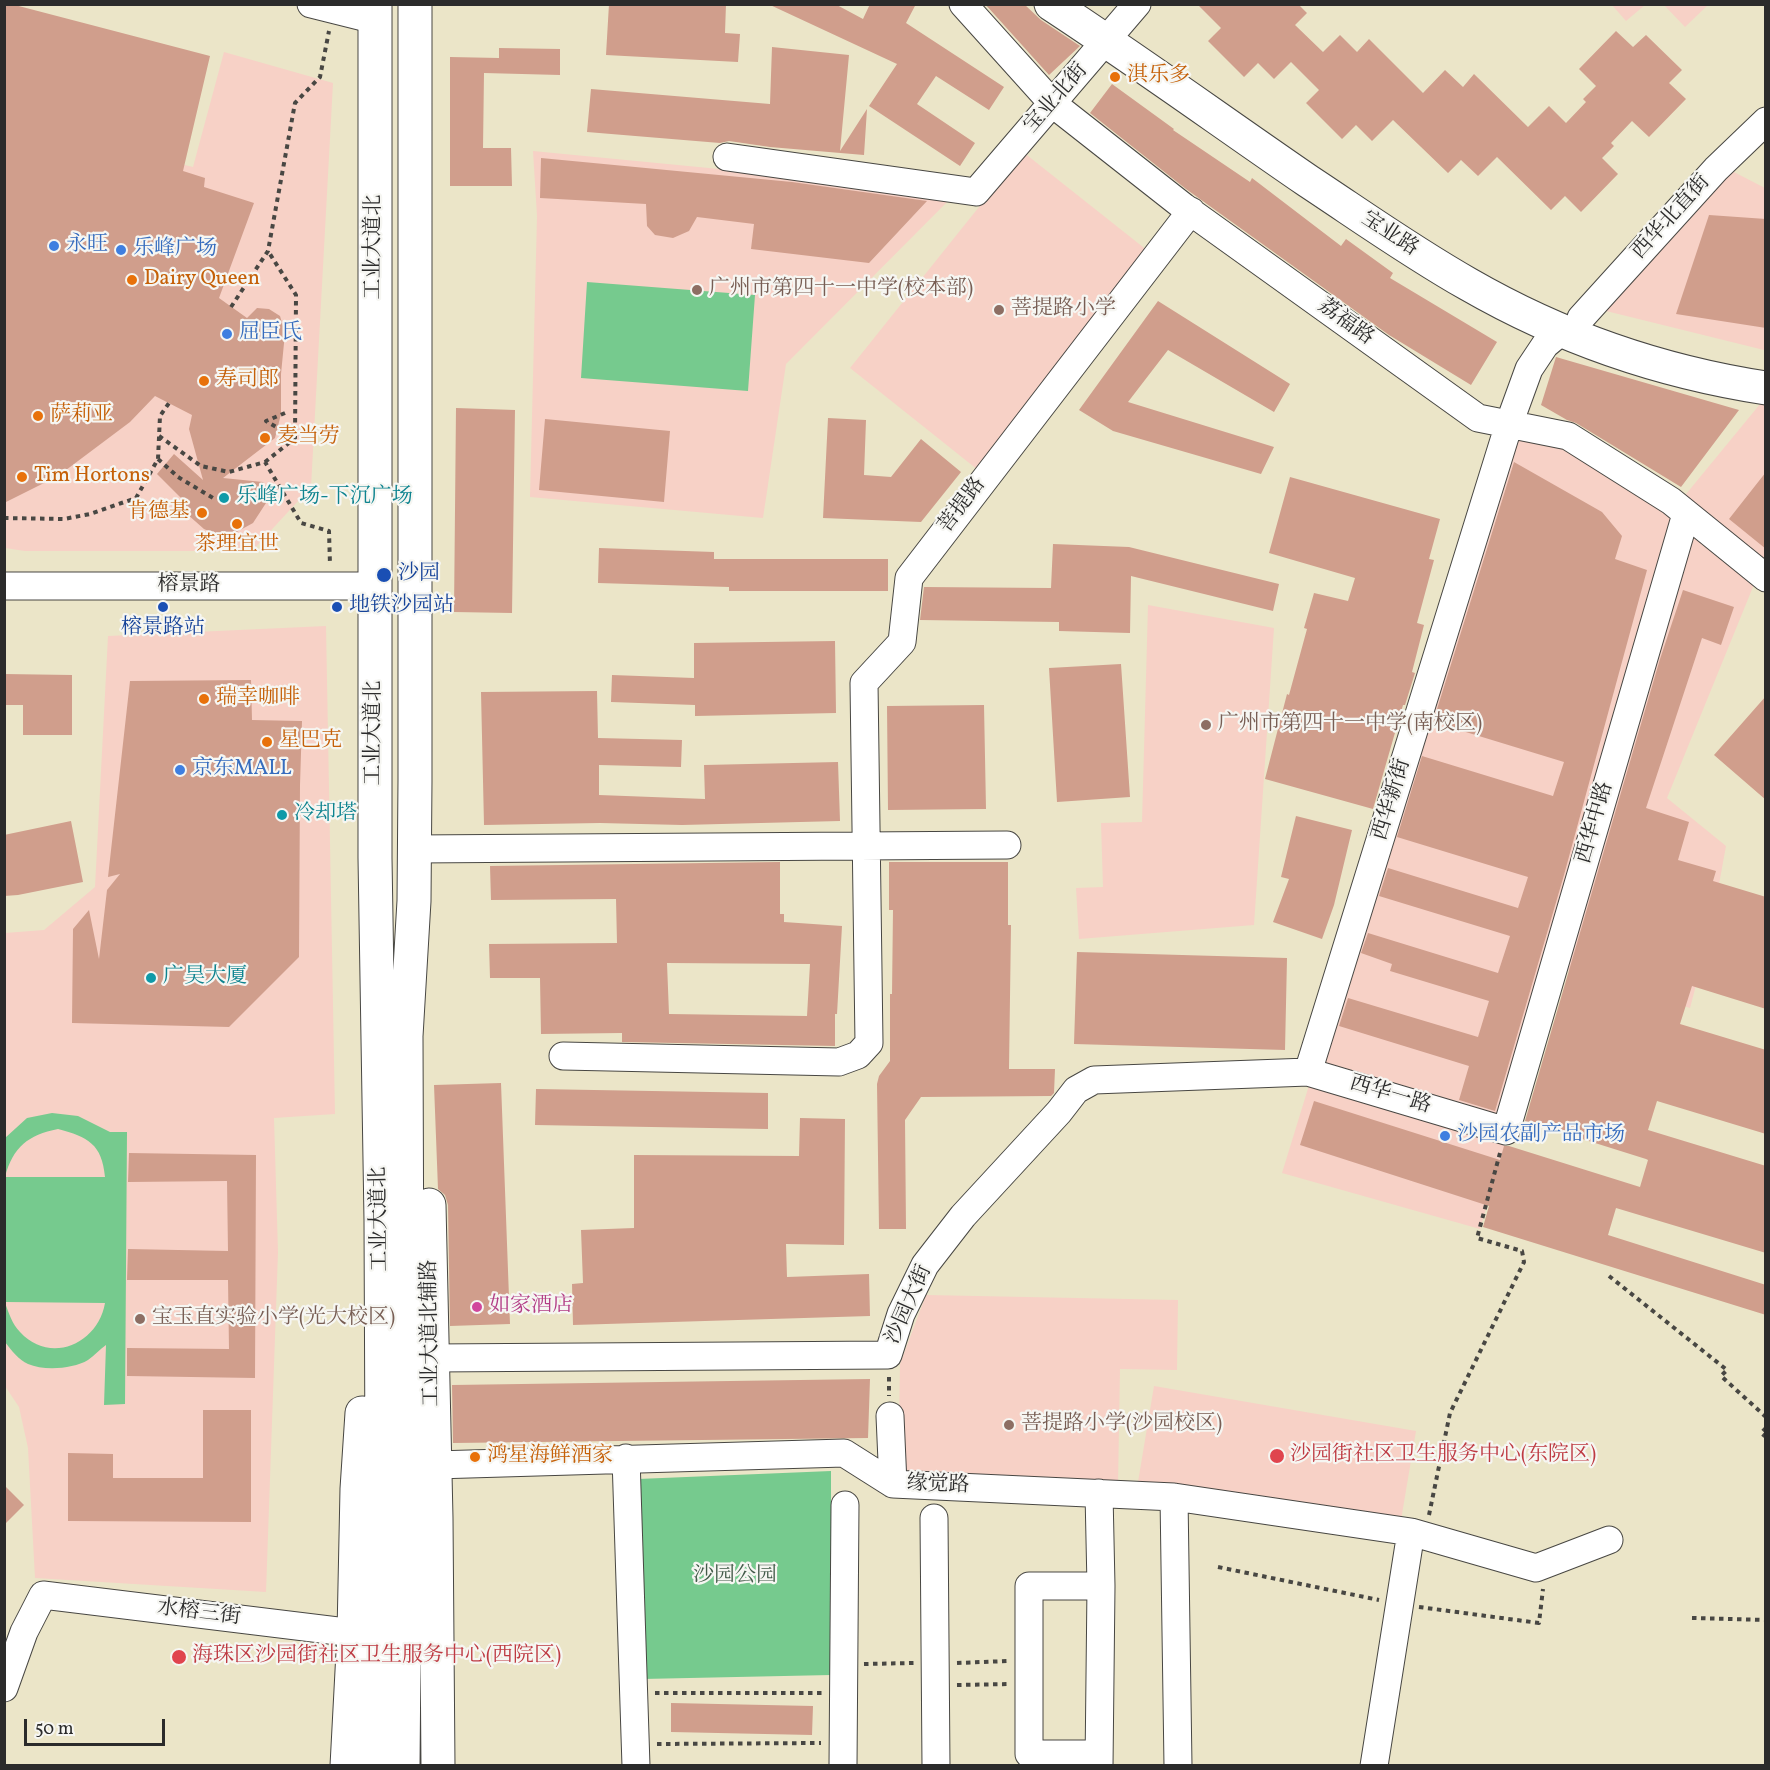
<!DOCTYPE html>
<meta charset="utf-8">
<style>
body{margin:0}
#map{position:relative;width:1770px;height:1770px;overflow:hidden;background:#ebe5c8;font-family:Vollkorn,serif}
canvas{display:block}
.frame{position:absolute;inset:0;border:6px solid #2b2b2b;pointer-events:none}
.scale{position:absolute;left:24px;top:1719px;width:141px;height:27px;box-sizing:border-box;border:3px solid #2b2b2b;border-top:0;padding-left:8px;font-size:18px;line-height:21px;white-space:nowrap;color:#2b2b2b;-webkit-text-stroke:4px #f6f6f2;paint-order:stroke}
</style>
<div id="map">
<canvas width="1770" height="1770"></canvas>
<div class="frame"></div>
<div class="scale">50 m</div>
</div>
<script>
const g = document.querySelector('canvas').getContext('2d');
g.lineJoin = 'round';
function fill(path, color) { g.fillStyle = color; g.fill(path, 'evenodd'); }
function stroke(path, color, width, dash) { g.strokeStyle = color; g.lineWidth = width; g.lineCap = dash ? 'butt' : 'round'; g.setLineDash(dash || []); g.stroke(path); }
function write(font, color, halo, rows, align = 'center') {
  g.font = font + ' Vollkorn,"Noto Serif SC",serif'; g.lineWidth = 4.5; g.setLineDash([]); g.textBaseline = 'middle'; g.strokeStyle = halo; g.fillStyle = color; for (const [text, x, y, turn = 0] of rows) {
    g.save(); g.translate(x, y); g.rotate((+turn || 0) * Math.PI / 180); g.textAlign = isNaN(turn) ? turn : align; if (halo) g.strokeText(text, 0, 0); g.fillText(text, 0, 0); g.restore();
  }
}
fill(new Path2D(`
 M1612,5h33l-19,16z
 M1708,5l-23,22 -21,-22 44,-1z
 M224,52l109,31 -22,404 -59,64h-227l-20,-3 -1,-160 132,-235 57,14z
 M533,151l424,41 -171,172 -23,154 -233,-21 7,-281z
 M1023,152l125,99 -170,219 -128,-102z
 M1730,170l35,18v184l-1,-22 -166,-41z
 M1765,398v174l-83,-73z
 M1510,433l58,13 100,63 87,73 -88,216 59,48 -15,82 -21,80 -133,-41 -77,262 -198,-56z
 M1148,605l126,23 -20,297 -175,14 -3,-51 27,-1 -2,-64 41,-1z
 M326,626l9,488 -61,4 4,134 -12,340 -231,-14 -7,-130 -9,-41 -14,-21v-453l39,-3 51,-43 13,-251z
 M926,1295l252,5 -1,70 -57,-1 -2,116 -220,-4 2,-117z
 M1154,1386l262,45 -16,95 -262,-44z`), '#f7d1c6');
fill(new Path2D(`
 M587,282l168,13 -7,96 -167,-13z
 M52,1113l26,3 32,16h17l-2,272 -21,1 2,-60c-6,4 -12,11 -18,15 -15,9 -44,11 -60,4 -9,-4 -17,-14 -23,-22v-204l22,-20zM58,1129c30,8 44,15 47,48h-100c8,-30 23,-42 53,-48zM5,1303l1,-1 99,1c-7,41 -55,62 -85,29 -8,-8 -11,-19 -15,-29z
 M831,1471v204l-189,4 -4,-200z`), '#76ca8e');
fill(new Path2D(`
 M4,4h7l199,52 -27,115 22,7 -1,9 50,16 -35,95 28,20 10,-10 12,1 11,7 5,17 -4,41v40l-6,24 -52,40 40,4 4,6 -1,15 -13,20 -20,11 -11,3 -18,-8 -17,-15 -3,-13 -27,-27 17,-20 29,26 -14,-51 3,-14 -37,-19 -25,26 -72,54 -54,27z
 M609,4h117l-1,29 15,1 -2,28 -132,-7z
 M768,4h67l28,15 7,-15h46l-10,19 98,64 -15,23 -53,-34 -19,28 58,39 -15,23 -91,-60 28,-42z
 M985,4h39l17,16 39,26 -31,29z
 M1197,4h101l9,9 -12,12 28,27 17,-17 17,17 12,-13 54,54 22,-23 18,17 11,-13 54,53 21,-21 17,17 20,-21 -3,-3 13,-13 -17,-17 37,-38 17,16 13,-12 36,35 -13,13 17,16 -37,38 -17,-16 -21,22 3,3 -12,12 16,16 -37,38 -16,-16 -14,14 -54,-53 -19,19 -17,-16 -13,13 -55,-53 -21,21 -16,-16 -14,14 -36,-36 13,-13 -28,-28 -17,17 -16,-16 -14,14 -36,-36 13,-13z
 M772,47l77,8 -9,96 27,-42 -3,46 -94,-8 -41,-6 -9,2 -133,-11 4,-43 179,15z
 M499,48l61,1v26l-76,-2 -1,75h28l1,38h-62v-129l49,1z
 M1112,84l62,45 -1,1 77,52 2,-4 89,68 5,-7 47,34 -3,5 107,64 -26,43 -82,-50 -203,-146 -96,-76z
 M541,158l251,24 135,19 -58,62 -118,-14 3,-25 -57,-7 -8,14 -16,7 -18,-3 -8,-9 -1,-22 -106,-6z
 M1709,215l57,4v109l-90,-14z
 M1158,301l132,83 -16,28 -106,-62 -40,52 146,45 -13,27 -148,-43 -34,-21z
 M1556,357l183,53 -58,77 -105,-64 -9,-3 -26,-15z
 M456,408l59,2 -3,203 -58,-1z
 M828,418l38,2 -2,55 27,2 30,-38 40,33 -40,50 -98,-4z
 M545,419l125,12 -6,71 -125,-12z
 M1514,462l88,50 20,24 -7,23 32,11 -83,305 -69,236 -36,-11 10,-34 -130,-40 9,-28 130,39 11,-36 -99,-30 2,-7 -31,-11 7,-20 130,40 12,-37 -131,-40 9,-28 130,40 10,-31 -131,-40 25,-81 131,40 11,-34 -131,-40z
 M1766,472v77l-37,-30z
 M1290,477l150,42 -11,40 5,1 -17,63 7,2 -12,47 3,1 -10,32h-2l-30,104 -108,-30 22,-85 2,1 18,-66 -3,-1 10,-35 34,8 7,-23 -86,-25z
 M1053,544l76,3 150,37 -6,27 -142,-35 -1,57 -71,-2v-9l-139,-2 4,-33 127,1z
 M599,548l115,4v7h174v32h-159v-4l-131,-4z
 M1683,590l51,17 -13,38 -19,-7 -56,170 43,14 -11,38 38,11 -3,10 53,16v112l-74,-23 -12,38 86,26v84l-109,-33 -9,29 118,36v87l-150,-45 -8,27 158,50v30l-283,-88 6,-21 -189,-61 14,-44 186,59 4,-14h5l131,41 8,-27 -2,-1 -121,-38 135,-462z
 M835,641l1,72 -141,3v-11l-84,-3 1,-27 82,3v-35z
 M1121,664l9,133 -73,5 -8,-134z
 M4,674l68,1v60h-49v-30h-19z
 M251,680l1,40 50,1 -2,64 -1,172 -70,70 -157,-4 1,-94 16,-19 10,49 8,-69 13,-16 -12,3 22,-196z
 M597,691l1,47 84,2 -1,27 -82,-2v30l106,4 -1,-34 134,-3 2,59 -158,4 -82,-2 -116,2 -3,-133z
 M1766,696v104l-52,-45z
 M984,705l2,104 -98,1 -1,-104z
 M1296,816l56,14 -18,75 -12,34 -49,-17 16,-43 -8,-2z
 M71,821l12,61 -65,13 -14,1v-61z
 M780,862v52h4v8l58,4 -5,88h-2v32l-213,-4v-9l-81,1 -1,-56h-50l-1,-34 128,-1 -1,-44 -125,1 -1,-34zM667,963l143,1 -3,52 -138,-2z
 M889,862h119v63h3l-2,144h46l-1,24 -3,3 -130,1 -16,23 1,109h-27l-2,-145 2,-8 11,-15v-67h2l1,-84h-4z
 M1077,952l210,6 -2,92 -211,-6z
 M501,1083l9,241 -60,2 -2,-121 -3,-10 -7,-6 -4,-104z
 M536,1089l232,4v36l-233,-4z
 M800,1118l45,1 -1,126 -58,-1 1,33 82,-3 1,42 -297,9 -1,-41 11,-1 -2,-53 53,-2v-73l165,1z
 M129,1153l127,2 -1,223 -128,-2v-28l102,1 -1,-69h-101l1,-31 100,2 -1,-70 -99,1z
 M870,1379l-2,59 -415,5 -1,-58z
 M203,1410h48v112l-183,-1v-68l45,1v24h90z
 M4,1485l20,20 -20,20z
 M671,1703l142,3 -1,29 -141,-3z`), '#d09e8c');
const minor = new Path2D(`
 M311,4l64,16
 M963,4l90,100 131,103 294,211 90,18 103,65 95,77
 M727,157l249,35 161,-188
 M1581,318l135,-149 50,-48
 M4,586h370
 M414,849l593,-4
 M563,1056l276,6 19,-7 11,-12 -5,-360 38,-41 7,-64 282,-367
 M1308,1072l201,-648 20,-55 16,-24 18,-15
 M433,1358l455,-3 13,-41 24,-49 38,-49 96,-104 17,-22 18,-10 214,-8 198,59 180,-617
 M890,1416l3,68
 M626,1458l10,308
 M435,1465l409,-12 49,31 281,13 237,35 125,36 73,-28
 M1099,1493l2,93 -2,180
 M1174,1497l4,269
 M934,1518l2,248
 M4,1688l20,-56 19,-37 311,38
 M1099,1754h-70v-168h72
 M843,1766l2,-261
 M1374,1766l37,-234`);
const major = new Path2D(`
 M375,4v854l6,362 1,241 -4,305
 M1051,4c87,57 171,118 257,177 53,35 105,72 160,103 92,53 193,88 298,104
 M429,1205l7,313 2,248
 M347,1766l7,-133 3,-144 5,-76
 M403,1766l4,-439 -1,-291 8,-135 1,-121v-776`);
stroke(minor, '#484743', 29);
stroke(major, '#484743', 35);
stroke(new Path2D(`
 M231,307l37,-56 27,-148 25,-26 9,-46
 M285,413l-19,8 29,17
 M159,436l42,30 28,6 36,-10 36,61 28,8 1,34
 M158,459l20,18 35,21
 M265,462l30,-24 1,-143 -28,-44
 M4,518l60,1 26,-5 46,-16 22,-39 2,-43 9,-13
 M1609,1276l118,94 -6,6 45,41
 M889,1377v19
 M1766,1428l-5,5 5,4
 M1429,1515l21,-102 74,-151 -2,-11 -45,-13 23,-85
 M1218,1567l161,33
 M1419,1607l120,16 4,-34
 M1692,1618l74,2
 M957,1663l50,-2
 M864,1664l50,-1
 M957,1685l52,-1
 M655,1693h169
 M657,1744l164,-1`), '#484743', 4, [4.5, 4.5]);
stroke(minor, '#fff', 27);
stroke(major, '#fff', 33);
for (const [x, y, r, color] of [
 [1115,77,6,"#e8710a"],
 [54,246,6,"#3f7fe0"],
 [121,250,6,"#3f7fe0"],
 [132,280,6,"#e8710a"],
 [697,290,6,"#8d6e63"],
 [999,310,6,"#8d6e63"],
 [227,334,6,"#3f7fe0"],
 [204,381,6,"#e8710a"],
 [38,416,6,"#e8710a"],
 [265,438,6,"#e8710a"],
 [22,477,6,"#e8710a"],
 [224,498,6,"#0f9aa8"],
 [202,513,6,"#e8710a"],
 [237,524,6,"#e8710a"],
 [384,575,8,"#1a4fb4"],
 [163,607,6,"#1a4fb4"],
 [337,607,6,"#1a4fb4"],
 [204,699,6,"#e8710a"],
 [1206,725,6,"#8d6e63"],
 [267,742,6,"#e8710a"],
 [180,770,6,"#3f7fe0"],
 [282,815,6,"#0f9aa8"],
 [151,978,6,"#0f9aa8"],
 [1445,1136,6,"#3f7fe0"],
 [477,1307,6,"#d1479c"],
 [140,1319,6,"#8d6e63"],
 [1009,1425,6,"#8d6e63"],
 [1277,1456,8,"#e0444e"],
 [475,1457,6,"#e8710a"],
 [179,1657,8,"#e0444e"]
]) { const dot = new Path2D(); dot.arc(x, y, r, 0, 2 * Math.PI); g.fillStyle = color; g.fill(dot); stroke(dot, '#f6f6f2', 2); }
write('21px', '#c56008', '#f6f6f2', [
 ["淇乐多",1127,77],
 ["Dairy Queen",144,280],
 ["寿司郎",216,381],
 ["萨莉亚",50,416],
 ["麦当劳",277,438],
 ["Tim Hortons",34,477],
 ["肯德基",190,513,"right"],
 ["茶理宜世",237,546,"center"],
 ["瑞幸咖啡",216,699],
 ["星巴克",279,742],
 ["鸿星海鲜酒家",487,1457]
], 'left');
write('21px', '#2b2b2b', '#f6f6f2', [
 ["宝业北街",1057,99,-49],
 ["西华北直街",1672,218,-48],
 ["宝业路",1389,235,33],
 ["工业大道北",375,247,-90],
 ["荔福路",1345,323,36],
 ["菩提路",963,506,-53],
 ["榕景路",189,586],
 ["工业大道北",375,733,-90],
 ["西华新街",1393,800,-73],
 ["西华中路",1596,823,-74],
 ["西华一路",1390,1096,17],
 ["工业大道北",381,1219,-91],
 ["沙园大街",910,1305,-66],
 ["工业大道北辅路",432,1333,-91],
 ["缘觉路",938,1486,2],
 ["水榕三街",199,1614,7]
]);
write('21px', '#366cbe', '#f6f6f2', [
 ["永旺",66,246],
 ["乐峰广场",133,250],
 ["屈臣氏",239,334],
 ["京东MALL",192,770],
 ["沙园农副产品市场",1457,1136]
], 'left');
write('21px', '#785e54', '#f6f6f2', [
 ["广州市第四十一中学(校本部)",709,290],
 ["菩提路小学",1011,310],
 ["广州市第四十一中学(南校区)",1218,725],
 ["宝玉直实验小学(光大校区)",152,1319],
 ["菩提路小学(沙园校区)",1021,1425]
], 'left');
write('21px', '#0d838f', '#f6f6f2', [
 ["乐峰广场-下沉广场",236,498],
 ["冷却塔",294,815],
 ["广昊大厦",163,978]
], 'left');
write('21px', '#164399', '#f6f6f2', [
 ["沙园",398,575],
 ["地铁沙园站",349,607],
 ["榕景路站",163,629,"center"]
], 'left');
write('21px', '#b23c85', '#f6f6f2', [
 ["如家酒店",489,1307]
], 'left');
write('21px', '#be3a42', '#f6f6f2', [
 ["沙园街社区卫生服务中心(东院区)",1290,1456],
 ["海珠区沙园街社区卫生服务中心(西院区)",192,1657]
], 'left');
write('21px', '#425b49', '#f6f6f2', [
 ["沙园公园",735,1577]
]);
</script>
